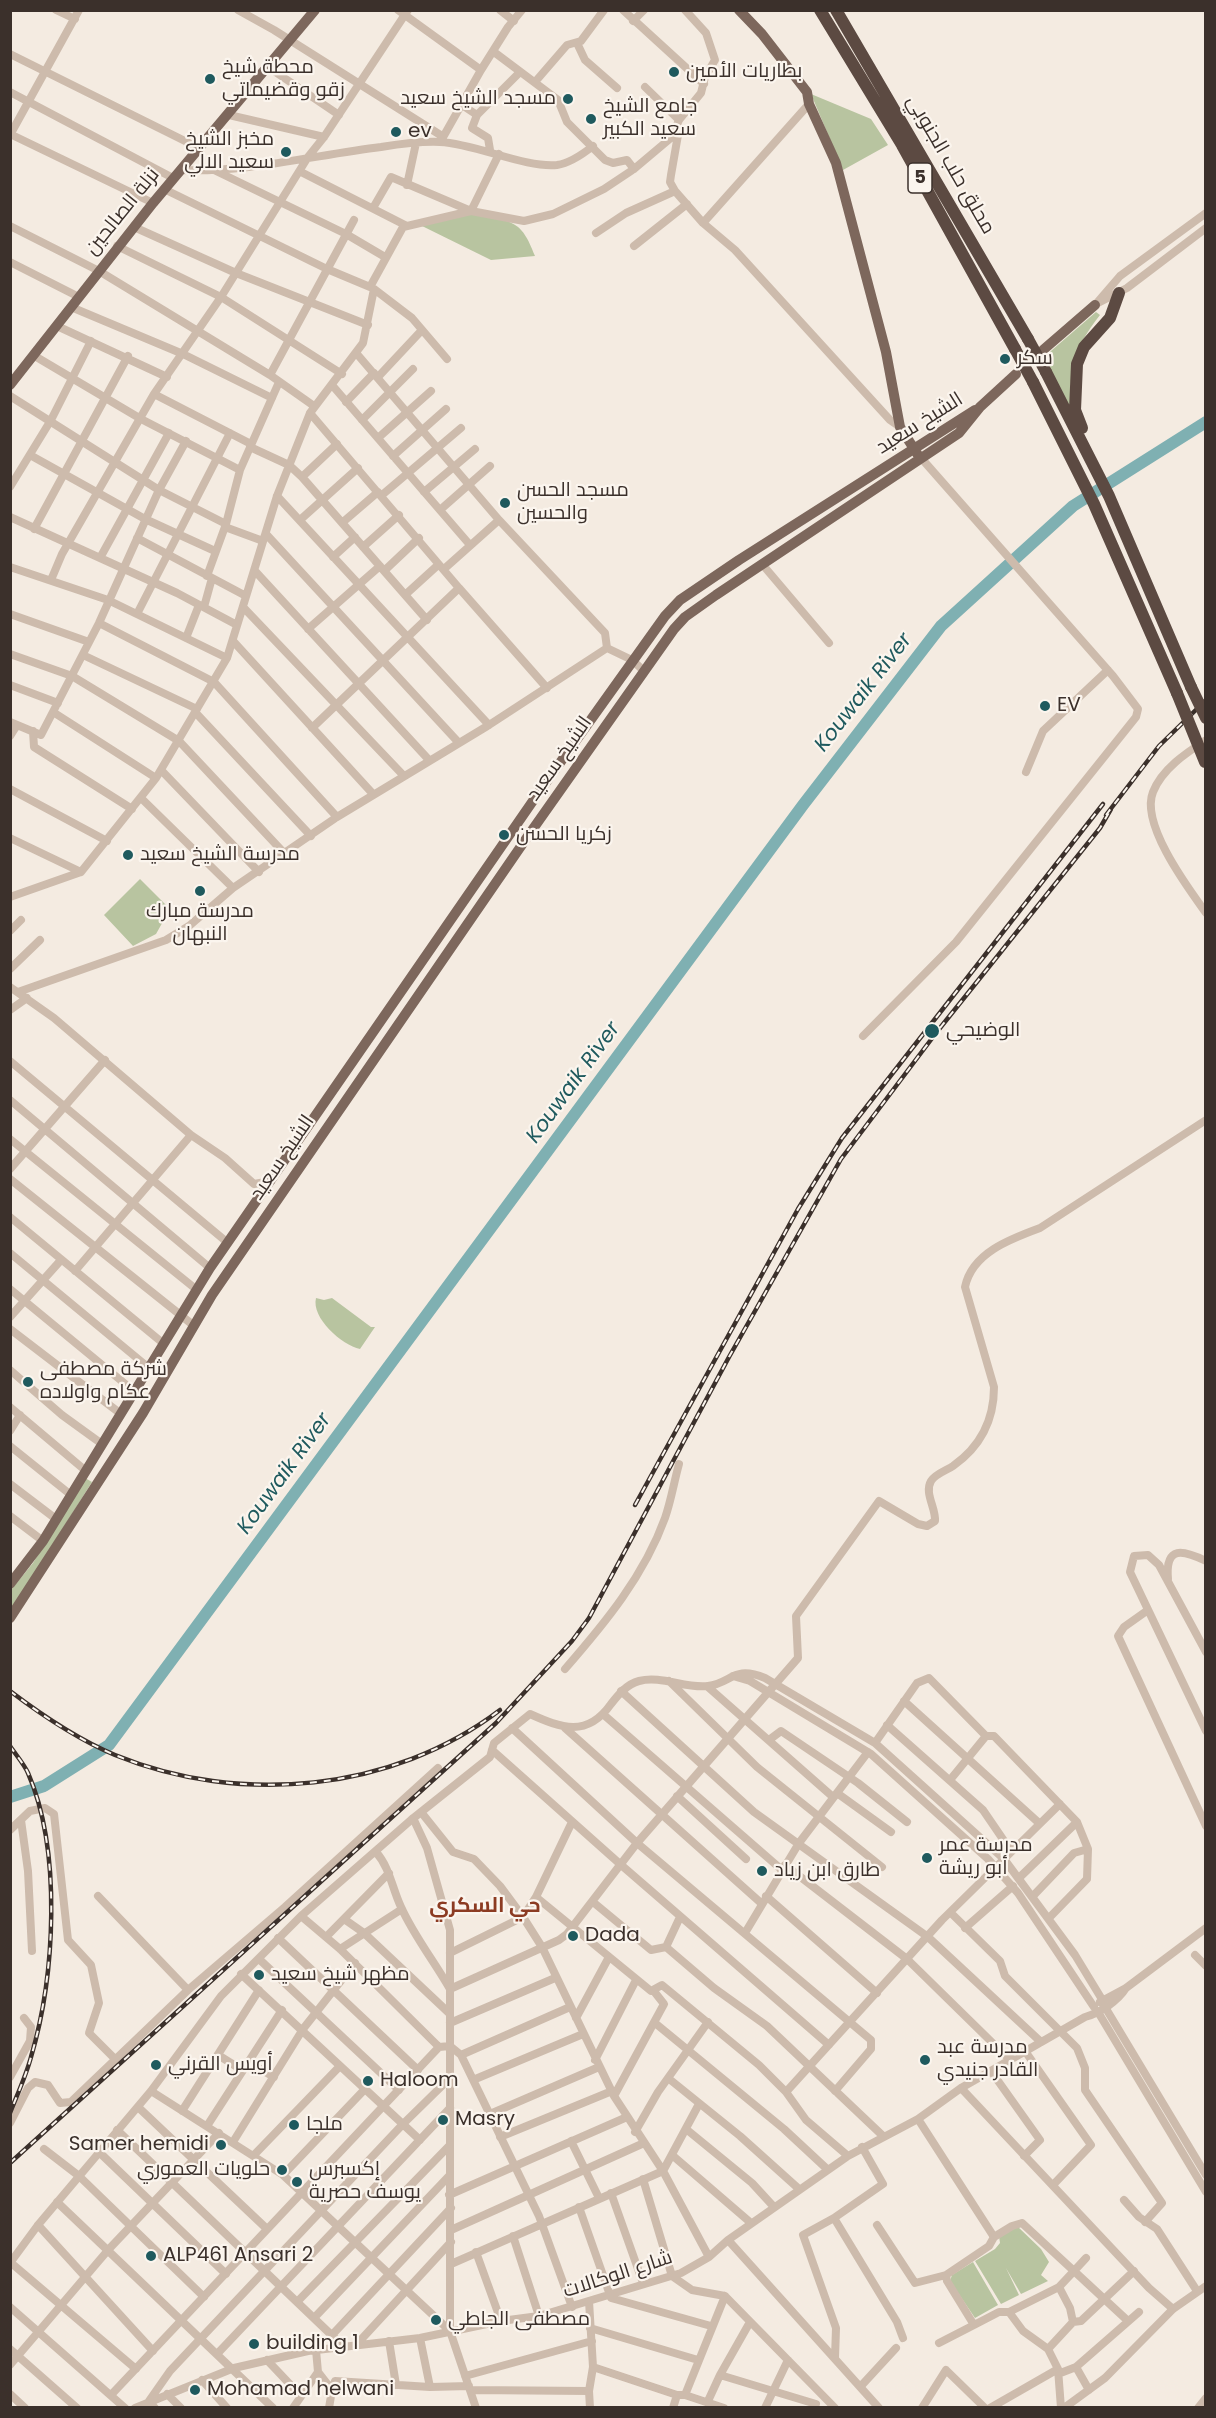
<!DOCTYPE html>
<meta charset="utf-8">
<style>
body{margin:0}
#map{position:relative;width:1216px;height:2418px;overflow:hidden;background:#f4ebe1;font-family:Poppins,sans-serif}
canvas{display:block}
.frame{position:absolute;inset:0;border:12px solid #3b302b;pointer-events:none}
</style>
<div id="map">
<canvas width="1216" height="2418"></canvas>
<div class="frame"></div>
</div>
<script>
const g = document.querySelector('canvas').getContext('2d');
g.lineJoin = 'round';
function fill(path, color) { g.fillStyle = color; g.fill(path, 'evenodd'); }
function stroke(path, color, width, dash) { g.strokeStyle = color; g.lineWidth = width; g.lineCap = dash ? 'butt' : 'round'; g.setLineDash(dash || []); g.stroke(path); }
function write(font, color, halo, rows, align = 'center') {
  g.font = font + ' Poppins,Cairo,sans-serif'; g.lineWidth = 4.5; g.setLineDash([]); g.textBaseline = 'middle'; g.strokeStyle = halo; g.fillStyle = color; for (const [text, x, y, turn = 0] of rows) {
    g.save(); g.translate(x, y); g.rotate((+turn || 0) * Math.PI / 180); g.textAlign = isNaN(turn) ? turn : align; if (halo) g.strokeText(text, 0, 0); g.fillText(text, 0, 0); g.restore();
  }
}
fill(new Path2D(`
 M811,94l60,25 17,26 -45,25z
 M475,213c37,10 46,5 60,43l-44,4 -71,-35z
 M1096,312l4,3c-27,35 -30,52 -30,96l-26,-54z
 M140,879l30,30 -14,25 -23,12 -29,-31z
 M316,1298l8,2 8,-2 39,29h4l-15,22c-18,-4 -49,-31 -44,-51z
 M85,1478l7,4 -81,129v-21l22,-27z
 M1017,2226l24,23 8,13 -8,13 7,6 -27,13 -15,-26 13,27 -18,9 -26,-43 20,-12 5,-6 -1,-7z
 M973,2262l25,43 -23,13 -25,-37 2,-6z`), '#b8c4a0');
stroke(new Path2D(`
 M10,1797l34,-11 65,-41 694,-940 138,-179 132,-120 133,-84`), '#7fb0b2', 12);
stroke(new Path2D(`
 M56,10l19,9
 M238,10l36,20 168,106
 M398,10l83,60
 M500,10l14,11
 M623,10l81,74
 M633,21l11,-11
 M577,43l8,17 32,28
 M494,52l64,48 9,22 38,38 8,3 14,-3 7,9
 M10,54l189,94
 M268,67l71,48
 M535,82l32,-37 14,-4 23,-31
 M645,87l34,33
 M10,92l163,86
 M462,105l15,10
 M229,115l95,22
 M676,132l2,3 -7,40 -1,7 5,9 28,32 32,27 155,170 10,7
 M10,134l143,69
 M10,135l69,-125
 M442,139l39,-69 27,-43 14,-17
 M490,150l-2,-12 -16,-10 5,-13 43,-43
 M180,170c66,3 135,-15 201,-23 19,-3 39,-6 59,-5 37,2 84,26 117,23 13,-2 26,-11 36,-19
 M214,170l132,64 39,23
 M301,172l104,53
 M407,185l9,-42
 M164,189l163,80 43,18
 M373,208l18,-31 80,34 28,-57
 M703,223l106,-119
 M10,226l89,45 171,104 44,31
 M134,227l102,46 132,52
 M596,233l30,-20 49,-22
 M117,246l104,51 121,77
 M634,246l53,-42
 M10,262l69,35
 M374,289l38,29 35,41
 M1096,304l31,-16 79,-60
 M1095,305l25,-29 86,-63
 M71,307l112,47 89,44
 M57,326l110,51
 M357,354l142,166 106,113 2,15 25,12 12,11
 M33,355l108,64 99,51
 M270,375l84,-155
 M378,377l44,-47
 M332,385l138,160
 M154,394l97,50
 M10,396l149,94 67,34
 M346,402l28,-29
 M310,413l149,175 -147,140
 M362,420l51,-51
 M378,438l53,-47
 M250,447l39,18 13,12 125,143
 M30,455l115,64 70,32
 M393,456l53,-47
 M302,477l35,-33
 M10,487l41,-67 40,-79
 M424,492l51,-43
 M382,495l79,-67
 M277,496l212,229
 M440,510l50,-44
 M10,517l167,76 60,32
 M300,520l58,-52
 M343,522l35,-30
 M225,527l38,14
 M34,529l94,-173
 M266,534l193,209
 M137,538l109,58
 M363,547l36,-32
 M333,557l22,-20
 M100,558l69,-125
 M762,564l67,79
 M10,567l98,33 119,58
 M444,569l55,-49
 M255,571l174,189
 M384,571l35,-33
 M207,576l19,-52 14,-54 39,-88
 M51,580l11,-26 92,-160 67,-97 87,-140 16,-20 84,-127
 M459,588l88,100
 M405,595l33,-30
 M204,607l8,-29
 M243,607l160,168
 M10,614l79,28
 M137,614l93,-181
 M99,623l115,59 123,135
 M308,629l72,-63
 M186,638l13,-33
 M233,641l140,153
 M10,654l62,22 107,65 106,113
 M83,655l114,54
 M10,685l48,18
 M53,712l103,66
 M195,712l116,124
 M10,722l31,13 58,-112 60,-133 27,-49
 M33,731l1,16 98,62
 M10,736l7,-11
 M1206,740c-20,13 -44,29 -53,52 -13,32 35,96 53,121
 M161,770l98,102
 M1026,772l17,-41 65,-61
 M10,789l97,52
 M141,798l92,90 104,-71 152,-92 118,-77
 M10,838l71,34
 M10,897l71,-25 75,-94 71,-120 50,-162 33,-83 53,-70 11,-54 -4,-2 33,-60 68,-16 53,10 29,-7 51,-25 30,-20 38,-32 7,-17 22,-27 4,-16 10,-17 -9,-27 -21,-23
 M10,931l11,-11
 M10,969l30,-29
 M10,987l44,31 137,117 34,23 29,26 17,-3
 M18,992l148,-52 23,-14 44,-38
 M10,1010l17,-12
 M863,1036l93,-94 180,-225 2,-8 -25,-33 -191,-217
 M10,1061l218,182
 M10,1100l200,168
 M10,1139l187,151
 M10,1169l95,-109
 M10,1179l183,146
 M10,1217l154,127
 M10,1253l139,115
 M75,1271l116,-136
 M10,1289l125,103
 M10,1317l51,-57
 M10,1329l111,85
 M10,1370l52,45 40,29
 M10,1407l76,64
 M10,1431l10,-16
 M10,1446l61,49
 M10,1484l46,35
 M10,1516l33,25
 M1168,1579c-3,-34 15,-29 38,-18
 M1148,1610l-24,17 -6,9 88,190
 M1206,1652l-47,-87 -11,-10 -14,1 -4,16 76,159
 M565,1669c40,-46 79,-93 100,-151 6,-17 9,-36 14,-54
 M733,1676l17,5 121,73 117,105 30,34 76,114
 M669,1681l88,86 125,100
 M708,1687l125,110
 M621,1691l133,121 174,125 113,105
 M904,1701l135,122
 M604,1715l178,155
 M887,1725l96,85 28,41
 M512,1728l125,115 234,197v9l-36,42
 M565,1728l196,175
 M769,1740l12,-9 77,52 49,39
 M875,1743l42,-60 12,-5 57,58h8l83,86 11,27 -1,30 -38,39
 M492,1750l128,114 209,181
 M950,1780l36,-44
 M837,1793l54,39
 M677,1796l69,63
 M421,1812l32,40 21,7 26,27 23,31 19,30 72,149 49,75 46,86
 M413,1818l14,30 23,82v401
 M21,1820l7,51 4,80
 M10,1830l20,-19 15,-3 9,6 14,126 23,25 8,38 -10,30 26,26
 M376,1852c14,16 16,36 25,55 13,29 33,54 49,82l109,-49 8,-6 70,-91 161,-185 -2,-42 83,-115 39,23 9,2 8,-5c1,-13 -11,-28 -4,-40 4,-7 16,-11 22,-15 27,-19 41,-46 41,-79l-29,-100c7,-34 45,-48 75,-59l166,-108
 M785,1865l122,94 103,101
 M1020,1877l57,-55
 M98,1896l90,94
 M766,1896l111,97
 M1033,1896l41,-43 14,-4
 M536,1897l115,94 11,-6 97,80 27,27 20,28 42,36
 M593,1902l58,48 15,-3 48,41 53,38 116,110
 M951,1913l49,48 5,15 72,72 8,20v22l77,113 -17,19
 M301,1916l39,33 99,98
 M344,1919l20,14 85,80
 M965,1928l48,-42
 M745,1933l54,-90 69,-91
 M327,1936l62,-63
 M278,1938l140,132
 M666,1947l14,-30
 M340,1949l62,-40
 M450,1953l73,-36 13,-20 36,-75
 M1195,1955l11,11
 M259,1959l140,131
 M241,1974l179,166
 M1100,2002l26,-14 80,-60
 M1105,2007l101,168
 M1098,2012l108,180
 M576,2018l33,-61
 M450,2023l105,-45
 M655,2023l129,106 43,40
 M1025,2051l66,94 -38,40
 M218,2055l24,15
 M461,2055l109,-48
 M595,2060l41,-80
 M248,2062l26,15
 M991,2071l49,69 -16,16
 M10,2077l20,-36 1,-14 -7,-9
 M668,2078l72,58 59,53
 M473,2080l110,-46
 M961,2088l188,200 24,21
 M151,2091l132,84 167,156 26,77
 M786,2092l156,-172 118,-116
 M614,2096l50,-92 -11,-14
 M138,2107l129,122
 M182,2111l77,-121
 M490,2114l109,-47
 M918,2119l76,118 -5,9 -43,29 1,6 27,44 25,-13h10l14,19 25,18 10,20 3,39
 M10,2123l18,-35 7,-6 13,3 12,18 11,-1 117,-112 97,-83 153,-139
 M207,2126l75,-116
 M686,2129l66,54 22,24
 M117,2130l226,216
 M635,2132l23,-40 50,-70
 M500,2137l112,-46
 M571,2141l28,57
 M233,2142l70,-113 52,-66
 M862,2147l21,37 -49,34 63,104 6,16
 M44,2149l35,27 125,121
 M99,2152l127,122
 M254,2155l86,-89
 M672,2155l79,68
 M283,2175l82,-86
 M643,2179l29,97 20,14 33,6 110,112
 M611,2193l32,90
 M449,2195l178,-78
 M1124,2200l15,17 18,12 40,62
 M57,2202l216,206
 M579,2207l32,91 100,28
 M834,2218l-31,17 33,93 -1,30
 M38,2225l115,126
 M877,2225l38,58 31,-8
 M451,2230l193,-87
 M513,2236l26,80
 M994,2237l18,-11 10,-3 52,48 12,-13
 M728,2240l151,168
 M476,2252l25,69
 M10,2262l126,107
 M10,2263l28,-38 113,-134 70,-95 80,-80 110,-96 79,-63 4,-14 36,-29c31,14 57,24 81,-10 7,-9 16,-20 28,-23 22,-6 47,8 69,5 24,-3 25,-21 57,-8l110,65 129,116 71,96 28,46
 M451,2264l212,-93 36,-67
 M589,2301l4,66 -4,24 1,17
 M297,2302l152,-156
 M10,2307l115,101
 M1009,2312l50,-25 15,-16 54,50
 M314,2318l135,-142
 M750,2322l-30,53 96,29
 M1073,2322l8,-1 53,-50
 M590,2328l108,32
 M332,2335l119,-127
 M420,2338l10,49
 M389,2341l7,44
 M939,2343l35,-18
 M357,2344l94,-102
 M10,2349l67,59
 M1048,2349l25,-27 -3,-14 -11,-21
 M218,2353l232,-245
 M267,2360l34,36
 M10,2365l99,-116 110,-116
 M593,2367l84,28h8l39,13
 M1076,2367l13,23
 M318,2372l14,18 -3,18
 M1058,2374l18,-7 63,-55
 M465,2376l127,-35
 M202,2380l25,28
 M861,2386l35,-38
 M332,2390l3,-9 95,6 39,-1
 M470,2390l119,1
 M10,2394l15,14
 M167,2394l14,14
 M111,2395l328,-348 11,-1 11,9 78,161 33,91
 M685,2395l40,-99
 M708,2401l12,-26
 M135,2408l99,-40 74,-17 112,-13 81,-17 38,-5 142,-43 28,-16 19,-17 120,-84 70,-37 43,-31 124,-71c15,-4 33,-16 41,-29
 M155,2408l-6,-7 21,-30 233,-247 47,-46
 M293,2408l25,-36 -2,-22
 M673,2408l4,-13
 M765,2408l23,-48
 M922,2408l24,-38 39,38
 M990,2408l68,-39
 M1064,2408l41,-30 68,-69 33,-23
 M1198,2408l8,-10`), '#cdbbac', 8);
stroke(new Path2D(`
 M739,10l23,24 45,58 2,12 27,59 50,189 14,75 18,28
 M1043,350l52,-45
 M10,385l143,-182 162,-193
 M10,1584l33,-43 167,-273 327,-473 128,-179 15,-16 59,-40 236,-150
 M10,1618l133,-205 69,-118 316,-459 146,-207 11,-12 31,-22 243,-162 21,-26 36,-33`), '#7d675c', 10);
stroke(new Path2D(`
 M820,10l82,135 113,204
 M836,10l192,329
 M1046,372l63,124 82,191
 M1033,382l61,122 83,189
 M1082,428l-7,-18 2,-46 7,-17 26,-29 9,-25`), '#5c4a42', 12);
const rail = new Path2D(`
 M1106,815l53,-69 47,-46
 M635,1505l163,-296 44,-71 261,-334
 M10,1691c33,25 67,48 105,64 125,51 277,37 385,-45
 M10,1746c6,9 14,18 18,27 34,78 27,203 3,284 -5,19 -14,38 -21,56
 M10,2163l486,-440 76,-82 17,-23 140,-261 112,-198 95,-126 164,-205 11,-19`);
stroke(rail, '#3b302b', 4.5);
stroke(rail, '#fbf5ee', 2, [7]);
stroke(new Path2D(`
 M1028,339l18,33
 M1015,349l18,33
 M1191,687l15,31
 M1177,693l28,69`), '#5c4a42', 12);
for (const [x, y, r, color] of [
 [674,72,6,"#1f5a5e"],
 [210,79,6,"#1f5a5e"],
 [568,99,6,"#1f5a5e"],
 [591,119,6,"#1f5a5e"],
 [396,132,6,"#1f5a5e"],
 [286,152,6,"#1f5a5e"],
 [1005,359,6,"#1f5a5e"],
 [505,503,6,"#1f5a5e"],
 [1045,706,6,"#1f5a5e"],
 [504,835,6,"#1f5a5e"],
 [128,855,6,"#1f5a5e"],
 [200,891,6,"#1f5a5e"],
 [932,1031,8,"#1f5a5e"],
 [28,1382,6,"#1f5a5e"],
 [927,1858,6,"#1f5a5e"],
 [762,1871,6,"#1f5a5e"],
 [573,1936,6,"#1f5a5e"],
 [259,1975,6,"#1f5a5e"],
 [925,2060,6,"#1f5a5e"],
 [156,2065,6,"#1f5a5e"],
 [368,2081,6,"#1f5a5e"],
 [443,2120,6,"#1f5a5e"],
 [294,2125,6,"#1f5a5e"],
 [221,2145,6,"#1f5a5e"],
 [282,2170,6,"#1f5a5e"],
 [297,2182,6,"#1f5a5e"],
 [151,2256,6,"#1f5a5e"],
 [436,2320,6,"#1f5a5e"],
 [254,2344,6,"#1f5a5e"],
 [195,2390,6,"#1f5a5e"]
]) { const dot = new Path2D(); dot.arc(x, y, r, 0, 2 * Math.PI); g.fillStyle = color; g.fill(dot); stroke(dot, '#fbf5ee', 2); }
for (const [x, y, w] of [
 [920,178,24]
]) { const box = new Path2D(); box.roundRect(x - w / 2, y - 15, w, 30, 4.5); g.fillStyle = '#fbf5ee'; g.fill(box); stroke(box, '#3b302b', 1.5); }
write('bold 18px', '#3b302b', null, [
 ["5",920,178]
]);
write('20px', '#3b302b', '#fbf5ee', [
 ["محطة شيخ",222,68],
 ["زقو وقضيماتي",222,91],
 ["بطاريات الأمين",686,72],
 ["مسجد الشيخ سعيد",556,99,"right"],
 ["جامع الشيخ",603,107],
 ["سعيد الكبير",603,130],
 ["ev",408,132],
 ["مخبز الشيخ",274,140,"right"],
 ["سعيد الالي",274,163,"right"],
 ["سكر",1017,359],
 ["مسجد الحسن",517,491],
 ["والحسين",517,514],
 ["EV",1057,706],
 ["زكريا الحسن",516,835],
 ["مدرسة الشيخ سعيد",140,855],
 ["مدرسة مبارك",200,912,"center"],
 ["النبهان",200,935,"center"],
 ["الوضيحي",946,1031],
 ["شركة مصطفى",40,1370],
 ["عكام واولاده",40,1393],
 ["مدرسة عمر",939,1846],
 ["أبو ريشة",939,1869],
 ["طارق ابن زياد",774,1871],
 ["Dada",585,1936],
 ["مظهر شيخ سعيد",271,1975],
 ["مدرسة عبد",937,2048],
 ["القادر جنيدي",937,2071],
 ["أويس القرني",168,2065],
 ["Haloom",380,2081],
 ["Masry",455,2120],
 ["ملجا",306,2125],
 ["Samer hemidi",209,2145,"right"],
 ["حلويات العموري",270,2170,"right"],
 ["إكسبرس",309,2170],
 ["يوسف حصرية",309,2193],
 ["ALP461 Ansari 2",163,2256],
 ["مصطفى الجاطي",448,2320],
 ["building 1",266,2344],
 ["Mohamad helwani",207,2390]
], 'left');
write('20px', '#3b302b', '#fbf5ee', [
 ["محلق حلب الجنوبي",950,165,60],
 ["نزلة الصالحين",123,212,-51],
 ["الشيخ سعيد",920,424,-32],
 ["الشيخ سعيد",560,759,-55],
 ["الشيخ سعيد",283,1158,-56],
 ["شارع الوكالات",618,2275,-18]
]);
write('italic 21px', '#1f5a5e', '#fbf5ee', [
 ["Kouwaik River",864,693,-52],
 ["Kouwaik River",574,1083,-54],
 ["Kouwaik River",285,1474,-54]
]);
write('bold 21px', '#8c3b22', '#fbf5ee', [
 ["حي السكري",485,1907]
]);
</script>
